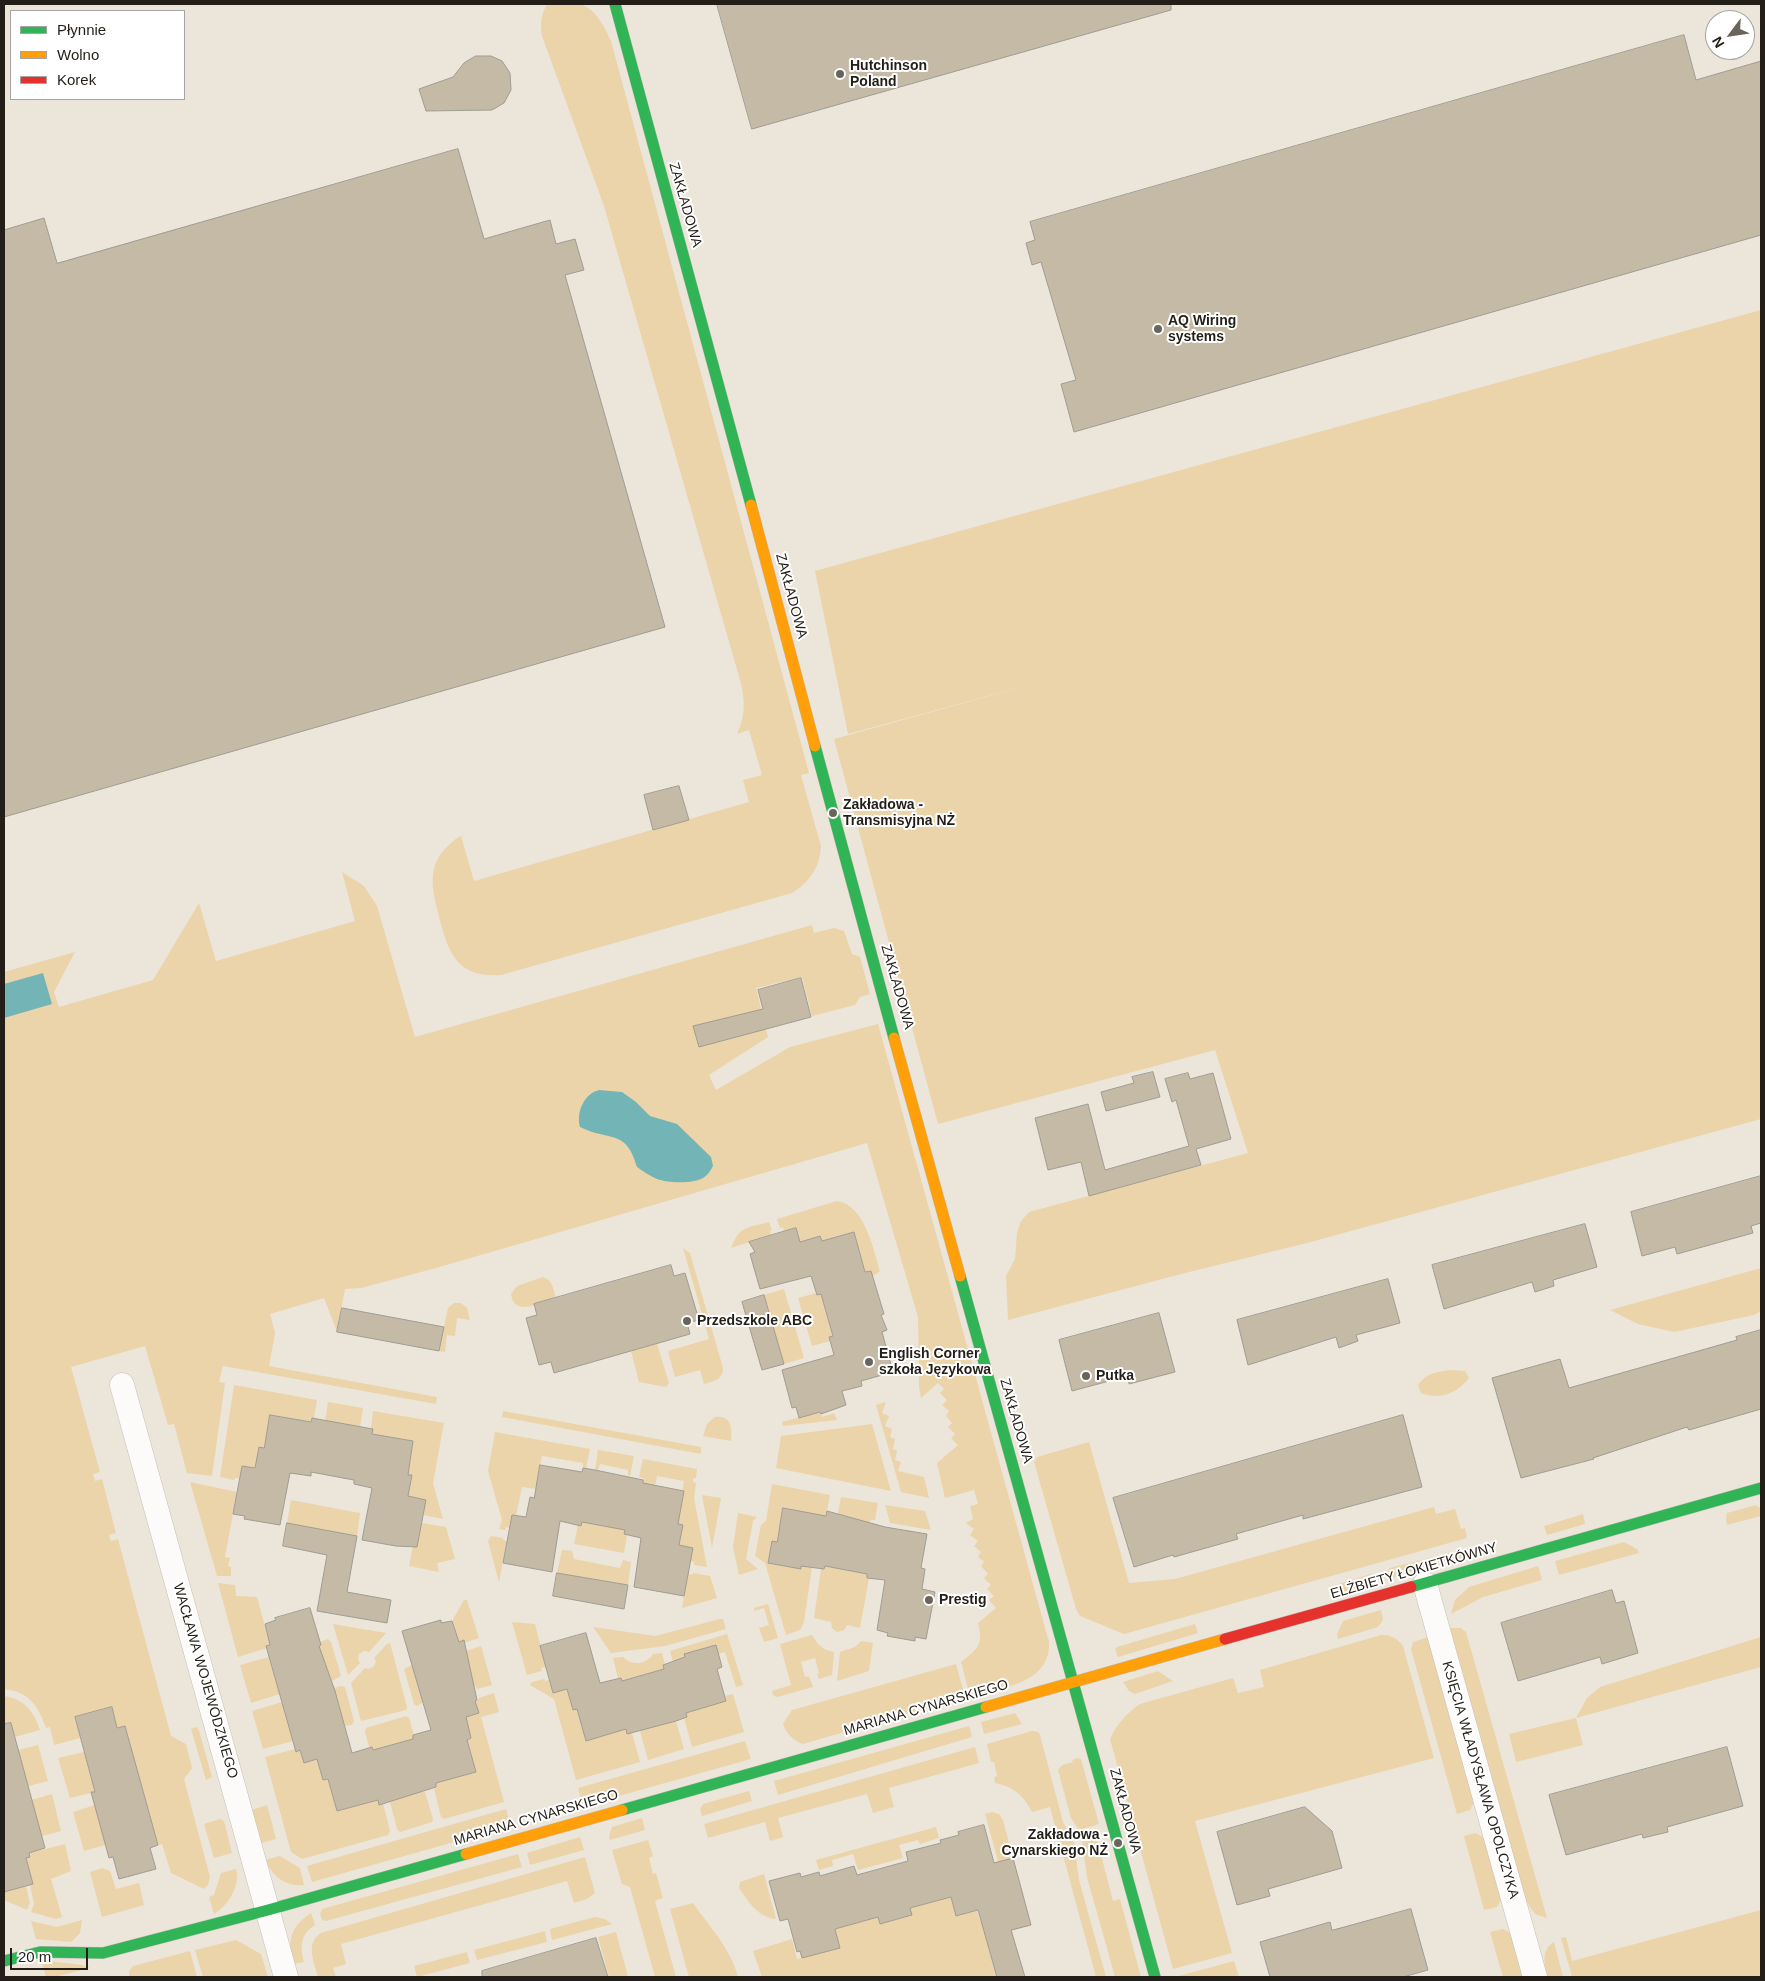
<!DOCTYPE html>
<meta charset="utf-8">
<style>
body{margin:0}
#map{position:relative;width:1765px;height:1981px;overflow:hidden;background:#ebe5da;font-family:Arial,sans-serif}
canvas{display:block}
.frame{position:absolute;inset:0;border:5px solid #231f18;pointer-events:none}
.legend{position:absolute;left:10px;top:10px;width:175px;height:90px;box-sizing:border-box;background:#fff;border:1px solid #a7a5a3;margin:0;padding:6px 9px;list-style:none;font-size:15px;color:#231f18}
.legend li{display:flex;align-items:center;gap:10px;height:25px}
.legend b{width:25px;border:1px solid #a7a5a3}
.north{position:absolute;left:1705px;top:10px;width:50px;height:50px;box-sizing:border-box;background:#fff;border:1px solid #a7a5a3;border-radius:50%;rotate:239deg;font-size:14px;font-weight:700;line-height:20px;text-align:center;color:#231f18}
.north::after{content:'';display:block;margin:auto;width:18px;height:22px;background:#69645c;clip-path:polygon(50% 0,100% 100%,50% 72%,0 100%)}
.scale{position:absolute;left:10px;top:1948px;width:78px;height:22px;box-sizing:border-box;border:2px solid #231f18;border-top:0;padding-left:6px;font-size:15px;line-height:18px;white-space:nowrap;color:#231f18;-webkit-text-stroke:4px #fff;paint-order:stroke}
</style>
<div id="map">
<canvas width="1765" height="1981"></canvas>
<div class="frame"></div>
<ul class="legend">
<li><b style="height:6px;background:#30b455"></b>Płynnie</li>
<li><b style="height:6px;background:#ff9f0a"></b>Wolno</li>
<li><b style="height:6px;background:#e5322d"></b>Korek</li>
</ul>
<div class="north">N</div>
<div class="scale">20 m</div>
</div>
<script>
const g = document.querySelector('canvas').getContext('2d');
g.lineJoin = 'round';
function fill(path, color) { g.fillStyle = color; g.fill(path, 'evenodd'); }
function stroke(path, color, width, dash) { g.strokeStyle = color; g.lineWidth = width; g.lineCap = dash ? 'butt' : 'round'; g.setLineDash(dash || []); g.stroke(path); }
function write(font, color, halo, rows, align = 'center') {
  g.font = font + ' Arial,sans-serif'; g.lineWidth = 4; g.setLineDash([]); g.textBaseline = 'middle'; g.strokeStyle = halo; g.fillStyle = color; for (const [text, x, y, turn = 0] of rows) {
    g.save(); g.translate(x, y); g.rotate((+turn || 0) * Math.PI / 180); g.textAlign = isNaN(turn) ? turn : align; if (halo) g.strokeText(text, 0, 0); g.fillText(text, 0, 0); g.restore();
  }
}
fill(new Path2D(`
 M547,4c10,0 22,-2 31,0 17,2 27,24 33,37l198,732 -8,2 20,71c-1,21 -11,36 -29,47l-291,82c-44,3 -53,-22 -62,-59 -7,-26 -13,-51 10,-71 4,-4 7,-7 12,-9l13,45 275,-79 -6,-22 19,-5 -13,-45 -12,4c9,-19 8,-34 3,-54l-136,-474 -62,-170c-2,-12 -1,-21 5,-32z
 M1761,310v809l-454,124 -126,31 -173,46 -2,-44 9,-17 2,-26 4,-12 8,-9 219,-59 -33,-103 -277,74 -104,-385 202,-56 -188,51 -33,-163z
 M342,872l22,14 13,20 38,131 397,-112 2,8 20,-5 10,3 8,23 8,3 10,37 -10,3 -5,8 -43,11 -10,-39 -46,11 12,49 -59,38 7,15 74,-43 88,-23 171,618c2,42 -48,46 -79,54l-9,-34c16,-12 23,-18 17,-39l18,-15 -7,-8 5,-4 -7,-7 4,-4 -7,-7 4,-4 -7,-8 3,-4 -6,-5 3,-5 -7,-6 4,-5 -8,-6 4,-6 -8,-6 7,-4 -3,-13 8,-2 -4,-14 -29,8 -8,-35 21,-18 -7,-7 4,-4 -7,-7 4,-4 -6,-7 3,-5 -7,-6 5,-5 -7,-7 4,-4 -6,-6 -17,15 -2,-11 -1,-70 -51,-174 -431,125 -75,20 -16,1 -8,43 -13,-34 -54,16 5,19 -6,33 168,31 -1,7 -213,-38 -4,16 6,1 -13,93 -25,-3 -13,-49 -6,1 -23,-79 -74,21 29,105 -7,2 2,7 7,-2 14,54 -7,2 2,6 7,-2 53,197 15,8 6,24 -8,11 26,98 -2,8 -4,4 -33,-16 -9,-29 -4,1 -21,-75 -14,-22 8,-2 -6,-20 -8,2 -5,-21 -37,10 6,21 -27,7 -4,-18 -4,1c-8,-22 -16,-36 -42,-39v-717l71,-20 -21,40 5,15 94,-27 46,-77 17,58 139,-40z
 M837,1201c28,4 36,48 43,70l-8,6 -2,-6 -5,1 -11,-40 -32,9 -2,-5 -20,6 -16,-10 -1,-5 -3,1 -3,-9z
 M769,1222l3,8 -2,1 1,4 -40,13c9,-23 17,-20 38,-26z
 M683,1248l7,5 33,115c0,12 -9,13 -19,16l-4,-14 -25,7 -7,-26 41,-12z
 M1761,1268v43l-7,4 -80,17 -36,-8 -28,-14z
 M543,1277c10,3 10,12 13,21 -15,4 -42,20 -45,-4l6,-8z
 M784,1289l20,69 -20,6 -20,-69z
 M816,1293l1,2 4,-1 12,42 -4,1 1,4 -18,5 -14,-48z
 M454,1303h7l6,5 3,12 -13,-2 -2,18 -8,-1 -2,17 -6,-1 9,-43z
 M657,1344l12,39 -3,4 -27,-5 -8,-31z
 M1450,1370l15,1 4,7c-12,16 -30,22 -48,15l-3,-8c8,-12 19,-13 32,-15z
 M234,1385l83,15 -3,18 -3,4 -41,-7 -6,33 -9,20 -13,-2 -3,12h-4l-1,2 -14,-3z
 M328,1402l35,6 -3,19 -35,-6z
 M886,1402l-4,11 7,3 -4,10 7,3 -2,8 5,2 -2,10 4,2 -2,9 6,2 -3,9 26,6 5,21 -28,-6 -25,-87z
 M373,1411l71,12 -11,60 10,36 -20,-4 1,-3 -5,-1 3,-12 -14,-3 4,-20 -4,-1 5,-34 -41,-7 1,-5h-2z
 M503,1411l198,36v7l-199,-37z
 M820,1412l2,5 12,-4 3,7 -54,6 -1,-4z
 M715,1417c17,-2 17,12 16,24l-28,-5 4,-12z
 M872,1424l19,67 -115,-23 5,-32z
 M495,1432l95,17 -4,19h-3v-5l-41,-7 -6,33 -14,-2 -6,29 -4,-1 -2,13 -4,-1 -1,3 -6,-1 3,-9 -14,-49z
 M1089,1442l40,141 46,-4 259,-72 2,7 19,-5 6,20 4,-1 2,10 -343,96 -44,-18 -4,-7 -42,-147 3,-5z
 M598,1450l36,6 -4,20 -2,-1v-5l-28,-6 -2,6h-3z
 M643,1459l54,10 -1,9h-3v4l3,1 -2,15 13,69 -13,-2v-3l-3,-1 -12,-16 4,-20 -5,-1 6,-33h-2l2,-10 -27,-5 -2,10 -12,-3v-5l-4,-1z
 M190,1482l47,10 -12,65 5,1 -2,8 3,1v9h-14z
 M772,1484l58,11 -4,21 -43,-8 -6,34 -5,-1 -4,22 32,6 1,-7 11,5 -8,55 -4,8 -14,5 -21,-72 -10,-7 6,-31 5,-4z
 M702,1495l19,3 -9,50z
 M841,1497l37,6 -3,17h-4l-2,4 -30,-6v-4l-1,-1z
 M291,1500l69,13 -3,23 -70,-13z
 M885,1505l40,6 6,19 -41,-7z
 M1756,1505l5,4v7l-34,9 -1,-5 1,-7z
 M738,1513l19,4 -4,4 -7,38 12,10 -19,6 -6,-28z
 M1583,1514l2,10 -38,11 -3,-9z
 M582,1522l43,8 -1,4 3,1 -3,18 -50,-9 4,-19 3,1z
 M422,1523l24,4 9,32 -18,4 2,9 -30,-6 8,-41 5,1z
 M491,1536l12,2v2l4,1 -8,41 -11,-41z
 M1624,1542l13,7 2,4 -80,22 -4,-14z
 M1469,1548l-7,10 -74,21 -1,-6 3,-5z
 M562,1550l10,1 2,8 46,9 3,-8 8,2 -3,23 -71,-12z
 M825,1566l42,8 2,4 -9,50 -13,-3 -3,5 -7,2 -5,-4 -1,-6 -17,-4 7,-49h3z
 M1538,1566l4,14 -59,17 -32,17 4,-14 14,-13z
 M693,1573l17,3 7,22 -35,10 6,-34 4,1z
 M1371,1574l3,10 -42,13 -3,-10z
 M218,1583l17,2 1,11 21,1 13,48 -3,3 -29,9z
 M464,1600h3l12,38 -15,5 -1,-3 -4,2 -7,-21z
 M768,1604l10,34 -14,4 -5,-14 10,-3 -5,-17 -10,3v-3z
 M1381,1610l2,10 -5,7 -40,12 -1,-5 6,-13z
 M720,1619h3l3,10 -61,17 -54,7 -18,-26 62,9z
 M512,1622l23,2 11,43 -5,1 1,3 -15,4z
 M333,1624l53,9 -17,19 -5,-1 -5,3 -1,5 2,4 -12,12z
 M1195,1624l3,9 -80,24 -3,-8 2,-2z
 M1450,1628h11l5,4 81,286 -12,-4 -9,-13z
 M727,1634l16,51 -7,2 -11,-35 -39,9 -13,1 -3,-11z
 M812,1635c6,10 11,15 22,17l-2,23 -13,4 -2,-5 2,-1 -4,-15 -14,4 4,15 4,-1 4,11 -36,10 -3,-1 -2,-5 19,-6 -11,-41z
 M1381,1635c10,0 16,3 22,11l31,112 -239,63 37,132 -59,16 -63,-230c6,-14 17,-26 30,-35l93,-26 5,15 26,-6 -4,-17z
 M1428,1637l46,165 -4,8 -13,4 -46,-165 2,-7z
 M1761,1637v30l-185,51 7,27 -67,17 -7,-28 67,-16 11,-20 13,-11z
 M328,1639l3,3 10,34 -9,5 -2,-3 -2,1 -9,-33 2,-1 -1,-3z
 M861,1641l12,2 -4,28 -32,10 3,-29 15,-5z
 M390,1643l17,64 -1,3 -45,11 -10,-38 14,-15 3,1 5,-2 3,-5 -2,-4 13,-14z
 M481,1646l11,39 -15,4 -1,-3 -4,2 -6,-37z
 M662,1653l3,11 -2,1 1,4 -42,12 -1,-3h-3l-5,-20 10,-1c9,9 23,8 30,-3z
 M269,1657l11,37 -29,9 -11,-38z
 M956,1664l9,33 -162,47c-10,-4 -17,-10 -20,-20l9,-14z
 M412,1665l15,35 -10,6 -3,-2 -10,-35z
 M1158,1671l15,10 -38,13 -6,-3 -6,-9z
 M544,1679l1,2 4,-1 4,12 14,-3 5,20h5l9,32 40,-12 2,5 4,-1 8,29 -64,18 -22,-81 -24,-14 2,-3z
 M341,1686l4,1 9,34 -2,4 -8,1 -10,-38z
 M494,1693l5,19 -18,5 23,85 -60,17 -3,-2 -7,-28 2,-1v-5l40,-11 -9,-32 4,-2 -5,-21 13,-4 -4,-12 4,-2v-1z
 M733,1694l11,38 -52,15 -8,-29 3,-1 -1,-4 40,-12 -1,-5z
 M4,1696c20,3 30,15 36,34l-36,10z
 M282,1702l11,39 -30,8 -11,-38z
 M1015,1713l7,11 -38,10 -3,-12z
 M406,1716l3,2 5,17 -1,4 -40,11 -1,-3h-3l-4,-15 1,-4z
 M676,1721l8,28 -36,11 -8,-29 3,-1 -1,-5z
 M969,1726l3,11 -194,58 -4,-14z
 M196,1727l3,4 13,46 -6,3 -15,-51z
 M1032,1731l6,1 2,3 23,87 11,21 5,37 27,97h-10l-46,-170 -18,5c-9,-17 -18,-25 -37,-29l-1,-6 3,-1 -3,-14h-3l-4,-18z
 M745,1741l6,18 -168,47 -5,-18z
 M38,1745l10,36 -31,8 -9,-33 -4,1v-3z
 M975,1747l4,16 -90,25 5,19 -21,6 -6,-19 -89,24 5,19 -13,4 -5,-19 -57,16 -4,-14z
 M295,1749l1,2 4,-1 4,12 13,-3 6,21 5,-1 9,32 41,-11 1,4 4,-1 7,28 -2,4 -86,24 -11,-7 -26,-95z
 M84,1752l11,40 -25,6 -12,-40z
 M1078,1758l3,1 18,65 -20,6 -8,-12 -13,-48 4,-5 11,-3 -1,-2z
 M420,1788l2,4h3l8,27 -1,3 -32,10 -3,-3 -7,-27z
 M749,1791l3,10 -50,15 -2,-7 3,-5z
 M52,1794l9,37 -30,8 -10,-36z
 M95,1805l14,39 -25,7 -11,-39z
 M267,1805l9,34 -18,5 -9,-33z
 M506,1809l5,17 -199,56 -5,-16z
 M992,1812l7,2 4,6 28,105 -19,6 13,46h-263l-9,-26 39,-12 5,20 43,-11 -5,-19 43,-12 2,7 31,-8 -1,-8 41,-11 6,19 20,-5 3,10 23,-6 -14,-51 9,-3 -13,-47z
 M642,1818l3,12 -35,10 -1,-4 3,-9z
 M220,1819l4,2 8,32 -18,5 -10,-34z
 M936,1827l3,11 -19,6 -2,-4 -19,5 4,13 -45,12 -5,-16 -21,6 1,6 -14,4 -3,-10z
 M1476,1833l8,5 17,62 -4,7 -13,3 -20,-74z
 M1093,1835l3,1 17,65 7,-2 21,78h-26l-28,-100 -5,-37z
 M580,1837l4,13 -54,15 -3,-12z
 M648,1840l5,16 -4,2 4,16 3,-1 7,25 -8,3 21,76h-21l-25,-90 -8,-3 -10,-34z
 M65,1844l6,27 -20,8 11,38 -6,2 -25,-7 3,-8 -4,-19 3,-1 -7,-26 5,-1 -1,-4z
 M518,1854l4,13 -196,54 -4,-1 -2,-6 2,-5z
 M280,1856l20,12 4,17c-19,2 -31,-9 -39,-25z
 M585,1857l10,36 -8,6 -13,4 -7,-22 -226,63 5,20 -13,4 3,9h-18c-4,-15 -13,-34 3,-44z
 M102,1868l8,3 6,18 23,-6 5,22 -42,12 -12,-45z
 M236,1869c5,16 -8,37 -22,45l-5,-17 5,-2 7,-22z
 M764,1874l12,45c-19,-2 -27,-17 -37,-31l1,-6z
 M26,1886l4,17 -3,7 -23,-10v-8z
 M693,1903c16,23 38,46 45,74h-49l-19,-68z
 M1761,1910v67h-189l-11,-39 5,-1 6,24z
 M311,1913l4,12c-15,9 -15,22 -11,37l-12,2c-4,-25 -2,-37 19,-51z
 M595,1917l10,2 7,5 -60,16 -2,-11z
 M82,1920l-2,13 -9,9 -35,-3 -5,-18 26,6z
 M1503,1929l7,4 13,44h-20l-13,-45z
 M545,1931l2,11 -70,18 -3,-10z
 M616,1932l12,45h-19l-11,-40z
 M236,1940l25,14 7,23h-65l-8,-27z
 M1554,1942l9,35h-16c-3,-12 -6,-28 7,-35z
 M190,1951l7,26h-68v-6l4,-5z
 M467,1952l3,11 -53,14 -3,-11z
 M41,1960l41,5 8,3 -35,9h-9z
 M1234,1961l5,16h-64z`), '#ecd4aa');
fill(new Path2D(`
 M43,973l9,31 -48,14v-34z
 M599,1090l23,2 14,10 14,14 27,8 34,33 2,9c-2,4 -6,10 -10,12 -11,6 -35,5 -46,1 -7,-3 -14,-8 -20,-12 -11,-39 -27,-25 -57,-40 -4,-15 4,-33 19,-37z`), '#73b5b6');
const building = new Path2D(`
 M717,4h454v6l-419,119z
 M1684,35l12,45 65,-19v174l-687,197 -13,-48 15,-4 -35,-118 -9,3 -6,-22 9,-3 -5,-18z
 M476,56h15l11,5 8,12 1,17 -7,13 -12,7 -66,1 -7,-22 34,-12 11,-14z
 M458,149l26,90 66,-19 6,24 19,-5 9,31 -19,5 100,352 -661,190v-587l40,-12 13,45z
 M679,786l10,34 -36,10 -9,-35z
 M801,978l10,39 -112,30 -6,-21 70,-17 -5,-19z
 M1153,1072l7,25 -54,14 -5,-19 33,-9 -2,-6z
 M1188,1073l2,6 23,-6 18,66 -35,10 5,16 -112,31 -8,-34 -33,8 -13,-52 53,-14 17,66 84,-24 -13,-46 -4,2 -7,-23z
 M1761,1176v47l-10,3 2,7 -76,21 -2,-7 -33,9 -11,-44z
 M1585,1224l12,43 -44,13 1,6 -19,6 -3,-10 -88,27 -12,-44z
 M796,1228l4,14 20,-6 2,5 32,-9 11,40 6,-1 13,43 -3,1 6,15 -5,2 11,40 -32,9 1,5 -20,5 4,14 -25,9 -1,-2 -21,6 -3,-11 -4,1 -10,-38 52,-15 -5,-18 4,-1 -12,-42 -4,1 -6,-19 -51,13 -10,-35 5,-2 -6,-10z
 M671,1265l3,11 11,-3 14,47 -12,3 3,11 -136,39 -3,-11 -12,3 -13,-47 11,-3 -3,-11z
 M1388,1279l12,44 -44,12 2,6 -19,7 -3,-11 -88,28 -11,-45z
 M764,1295l20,69 -22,6 -20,-68z
 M342,1308l102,19 -5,24 -102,-19z
 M1159,1313l16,59 -46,12 -1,-8 -56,15 -13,-51z
 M1761,1330v79l-72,21 -2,-3 -94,31 1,1 -73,19 -29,-100 68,-19 9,29 168,-48 -1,-3z
 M270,1415l41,7 1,-4 61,11 -1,5 41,7 -5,34h4l-4,21 18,4 -9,47 -21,-1 -34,-6 10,-52 -18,-4v-4l-43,-8v4l-21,-3 -10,52 -36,-6 1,-3 -12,-2 9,-48 13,2 4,-21 5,1z
 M1403,1415l19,72 -119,32v-4l-67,19 2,5 -64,18 -1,-2 -39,12 -21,-69z
 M540,1465l42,7 1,-4 12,2 48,10v3l41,8 -6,33 5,1 -4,20 14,3 -9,48 -50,-9 7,-49 -17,-4 1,-4 -43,-8 -1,4 -21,-5 -8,51 -49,-9 9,-48 14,2 4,-20 4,1z
 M783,1508l43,8 1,-5 58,16 42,7 -6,34 4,1 -3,20 13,3 -9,47 -11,-2v4l-28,-5 1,-3 -11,-3 8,-50 -18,-2v-4l-42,-8 -1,3 -23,-3v3l-33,-6 4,-22 5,1z
 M287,1523l70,13 -10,56 44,8 -4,23 -70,-12 10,-56 -44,-9z
 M557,1573l71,12 -4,24 -71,-13z
 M1612,1590l4,13 8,-2 14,52 -36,11 -2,-7 -82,24 -17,-58z
 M310,1608l11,37 -2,1 16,45 17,62 20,-6 1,3 40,-11v-4l18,-5 -29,-99 39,-11v3l11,-2 7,21 5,-2 13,60 -2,1 4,12 -13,4 5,21 -4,2 9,32 -40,11v4l-57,18 -1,-5 -41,11 -9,-32 -5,1 -6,-21 -13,4 -4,-13 -4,2 -30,-106 4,-1 -5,-21 11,-4 -1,-2z
 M586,1633l14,50 21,-5 1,3 42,-12 -1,-4 22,-8 -1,-3 32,-9 6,22 -5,2 9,32 -40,12 1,4 -11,4 -49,13 -1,-5 -40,12 -9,-32 -4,1 -6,-21 -14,4 -13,-47z
 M112,1707l5,21 8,-2 33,119 -8,3 6,21 -37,10 -6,-22 -4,1 -18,-66h4l-20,-75z
 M11,1723l34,125 -16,5 1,4 -4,1 7,26 -29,8v-168z
 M1727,1747l16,59 -76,21 1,5 -25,6 -1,-4 -76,21 -17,-60z
 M1305,1807l27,24 10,37 -74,21 2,7 -33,9 -20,-73z
 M984,1825l10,38 19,-5 18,67 -20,5 14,47h-28l-19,-67 -22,6 -5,-19 -41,11 2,7 -32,9 -2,-7 -43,12 5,19 -38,10 -2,-7 -3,1 -9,-33 -8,2 -11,-40 31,-8 1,4 18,-5 1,4 34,-10 3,9 51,-14 -2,-9 35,-9 -1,-3 19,-5 -1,-3z
 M1411,1909l17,61 -25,7h-133l-10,-35 70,-20 2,8z
 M596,1938l12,39h-126v-6z`);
fill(building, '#c4baa5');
stroke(building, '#a09c94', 1);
const street = new Path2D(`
 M122,1385l164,592
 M1425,1584l110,393`);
const fast = new Path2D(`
 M615,4l136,501
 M815,746l79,292
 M960,1276l195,701
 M1411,1587l350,-99
 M622,1810l364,-103
 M4,1961l36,-9 63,1 165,-43 198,-56`);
const slow = new Path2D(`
 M751,505l64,241
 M894,1038l66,238
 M986,1707l239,-68
 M466,1854l156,-44`);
const jam = new Path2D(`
 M1225,1639l186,-52`);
stroke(street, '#c2bdb5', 25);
stroke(fast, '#c2bdb5', 12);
stroke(slow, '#c2bdb5', 12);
stroke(jam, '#c2bdb5', 12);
stroke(street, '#fcfbf9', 24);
stroke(fast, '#30b455', 11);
stroke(slow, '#ff9f0a', 11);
stroke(jam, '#e5322d', 11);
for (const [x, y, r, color] of [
 [840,74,5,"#69645c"],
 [1158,329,5,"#69645c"],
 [833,813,5,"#69645c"],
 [687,1321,5,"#69645c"],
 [869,1362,5,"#69645c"],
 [1086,1376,5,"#69645c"],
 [929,1600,5,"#69645c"],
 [1118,1843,5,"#69645c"]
]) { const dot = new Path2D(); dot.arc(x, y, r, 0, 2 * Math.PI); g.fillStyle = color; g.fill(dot); stroke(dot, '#fff', 2); }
write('bold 14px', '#231f18', '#fff', [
 ["Hutchinson",850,66],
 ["Poland",850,82],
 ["AQ Wiring",1168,321],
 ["systems",1168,337],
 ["Zakładowa -",843,805],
 ["Transmisyjna NŻ",843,821],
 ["Przedszkole ABC",697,1321],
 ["English Corner",879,1354],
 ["szkoła Językowa",879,1370],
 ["Putka",1096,1376],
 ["Prestig",939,1600],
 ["Zakładowa -",1108,1835,"right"],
 ["Cynarskiego NŻ",1108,1851,"right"]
], 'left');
write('14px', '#231f18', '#fff', [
 ["ZAKŁADOWA",685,205,74],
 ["ZAKŁADOWA",791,596,75],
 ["ZAKŁADOWA",897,987,74],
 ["ZAKŁADOWA",1016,1421,74],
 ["ELŻBIETY ŁOKIETKÓWNY",1414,1571,-16],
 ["WACŁAWA WOJEWÓDZKIEGO",205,1681,74],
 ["MARIANA CYNARSKIEGO",926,1708,-16],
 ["KSIĘCIA WŁADYSŁAWA OPOLCZYKA",1480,1780,74],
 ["ZAKŁADOWA",1125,1811,75],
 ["MARIANA CYNARSKIEGO",536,1818,-16]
]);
</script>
